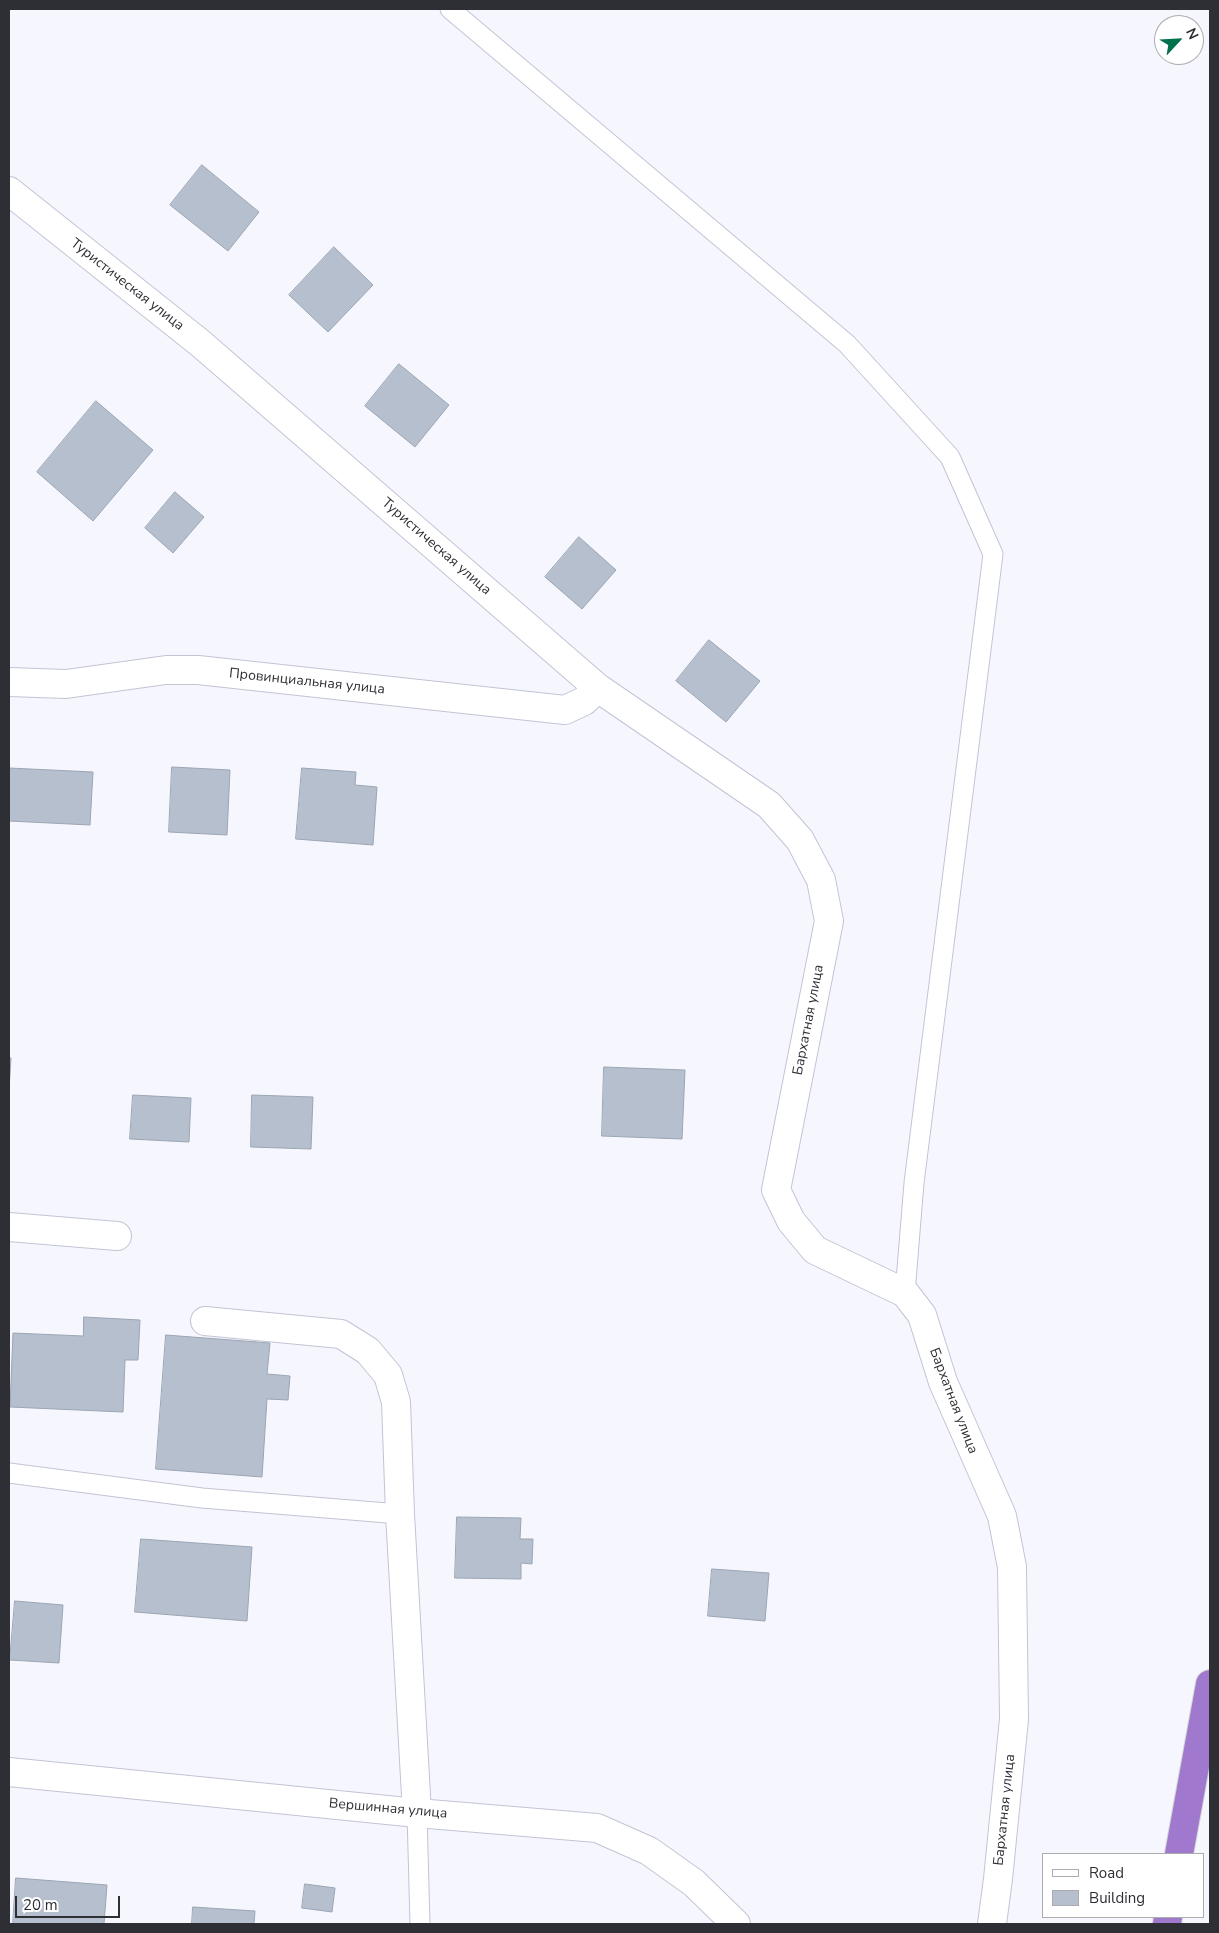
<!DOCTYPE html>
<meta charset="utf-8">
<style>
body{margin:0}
#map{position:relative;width:1219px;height:1933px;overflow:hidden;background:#f6f7fe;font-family:"Nunito Sans",sans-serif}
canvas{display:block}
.frame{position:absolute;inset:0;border:10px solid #2e2f35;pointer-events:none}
.legend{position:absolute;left:1042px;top:1853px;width:162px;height:65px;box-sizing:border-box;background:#fff;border:1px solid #abacae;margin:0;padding:6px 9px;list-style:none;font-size:15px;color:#2e2f35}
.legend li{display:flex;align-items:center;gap:10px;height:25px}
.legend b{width:25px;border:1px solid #abacae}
.north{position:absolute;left:1154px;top:15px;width:50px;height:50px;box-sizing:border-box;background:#fff;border:1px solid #abacae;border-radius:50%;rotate:65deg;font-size:14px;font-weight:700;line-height:20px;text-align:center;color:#2e2f35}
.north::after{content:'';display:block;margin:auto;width:18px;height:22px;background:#00724b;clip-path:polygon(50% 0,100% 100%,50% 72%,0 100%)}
.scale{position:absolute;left:15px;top:1896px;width:105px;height:22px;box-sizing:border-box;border:2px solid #2e2f35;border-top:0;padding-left:6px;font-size:15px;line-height:18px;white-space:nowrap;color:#2e2f35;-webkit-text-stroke:4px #fff;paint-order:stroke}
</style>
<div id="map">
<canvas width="1219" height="1933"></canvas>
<div class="frame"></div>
<ul class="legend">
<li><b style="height:6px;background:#fff"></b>Road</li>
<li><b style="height:14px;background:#b5bfcd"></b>Building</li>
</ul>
<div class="north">N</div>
<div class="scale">20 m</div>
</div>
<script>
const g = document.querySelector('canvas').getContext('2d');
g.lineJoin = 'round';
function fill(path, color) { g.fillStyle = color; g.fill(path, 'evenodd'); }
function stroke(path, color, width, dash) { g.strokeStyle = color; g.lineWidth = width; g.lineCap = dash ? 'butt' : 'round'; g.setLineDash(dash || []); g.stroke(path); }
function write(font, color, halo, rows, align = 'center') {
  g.font = font + ' "Nunito Sans",sans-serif'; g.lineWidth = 4; g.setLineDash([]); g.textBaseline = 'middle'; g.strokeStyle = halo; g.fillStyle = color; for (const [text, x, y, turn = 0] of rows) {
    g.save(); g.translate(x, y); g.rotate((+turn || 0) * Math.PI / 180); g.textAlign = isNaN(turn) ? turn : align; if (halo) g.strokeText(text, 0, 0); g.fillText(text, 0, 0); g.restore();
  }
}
const building = new Path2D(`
 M202,165l57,47 -31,39 -58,-46z
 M334,247l39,38 -45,47 -39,-37z
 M399,364l50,41 -34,42 -50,-41z
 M96,401l57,49 -60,71 -56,-49z
 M175,492l29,25 -31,36 -28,-25z
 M579,537l37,33 -34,39 -37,-32z
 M709,640l51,41 -34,41 -50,-41z
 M172,767l58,3 -3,65 -58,-3z
 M9,768l84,4 -3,53 -81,-4z
 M302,768l54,4 -1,13 22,2 -4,58 -77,-6z
 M9,1058h2l-2,32z
 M604,1067l81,3 -3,69 -80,-3z
 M133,1095l58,3 -2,44 -59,-3z
 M252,1095l61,2 -2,52 -60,-2z
 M84,1317l56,3 -2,40h-13l-2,52 -113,-5 3,-74 70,3z
 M166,1335l104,8 -3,31 23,2 -2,24 -21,-1 -5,78 -106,-8z
 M457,1517l64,1 -1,21h13l-1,25 -11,-1v16l-66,-1z
 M141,1539l111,8 -5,74 -112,-9z
 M712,1569l57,4 -4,48 -57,-5z
 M15,1601l48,4 -4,58 -49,-3z
 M16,1878l91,7 -3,39h-91z
 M305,1884l30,4 -3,24 -30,-4z
 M193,1907l62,4 -1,13h-62z`);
fill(building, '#b5bfcd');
stroke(building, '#9ba5b3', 1);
const lane = new Path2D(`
 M450,9l397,335 103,113 43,97 -79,629 -9,110
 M9,1473l193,25 198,16
 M417,1813l3,111`);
const street = new Path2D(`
 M9,191l191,152 398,345 171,117 31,35 21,40 8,41 -53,269 15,31 24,29 90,43 17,22 21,67 59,134 10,51 2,152 -16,160 -6,45
 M9,682l57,2 100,-14h32l367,40 19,-9 14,-13
 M9,1227l108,9
 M205,1321l136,13 27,17 20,24 8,27 4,112 17,299
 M9,1772l408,41 180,15 52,23 45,32 42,41`);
const highway = new Path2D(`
 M1179,1854l31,-170
 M1167,1924l1,-7`);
stroke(lane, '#c2c4d4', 21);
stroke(street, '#c2c4d4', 30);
stroke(highway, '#d5d5d7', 30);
stroke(lane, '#fff', 19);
stroke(street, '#fff', 28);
stroke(highway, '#a079cf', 28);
write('14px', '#2e2f35', '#fff', [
 ["Туристическая улица",127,285,38],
 ["Туристическая улица",436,547,41],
 ["Провинциальная улица",307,682,6],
 ["Бархатная улица",809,1020,-79],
 ["Бархатная улица",953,1401,69],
 ["Вершинная улица",388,1809,5],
 ["Бархатная улица",1005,1810,-84]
]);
</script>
